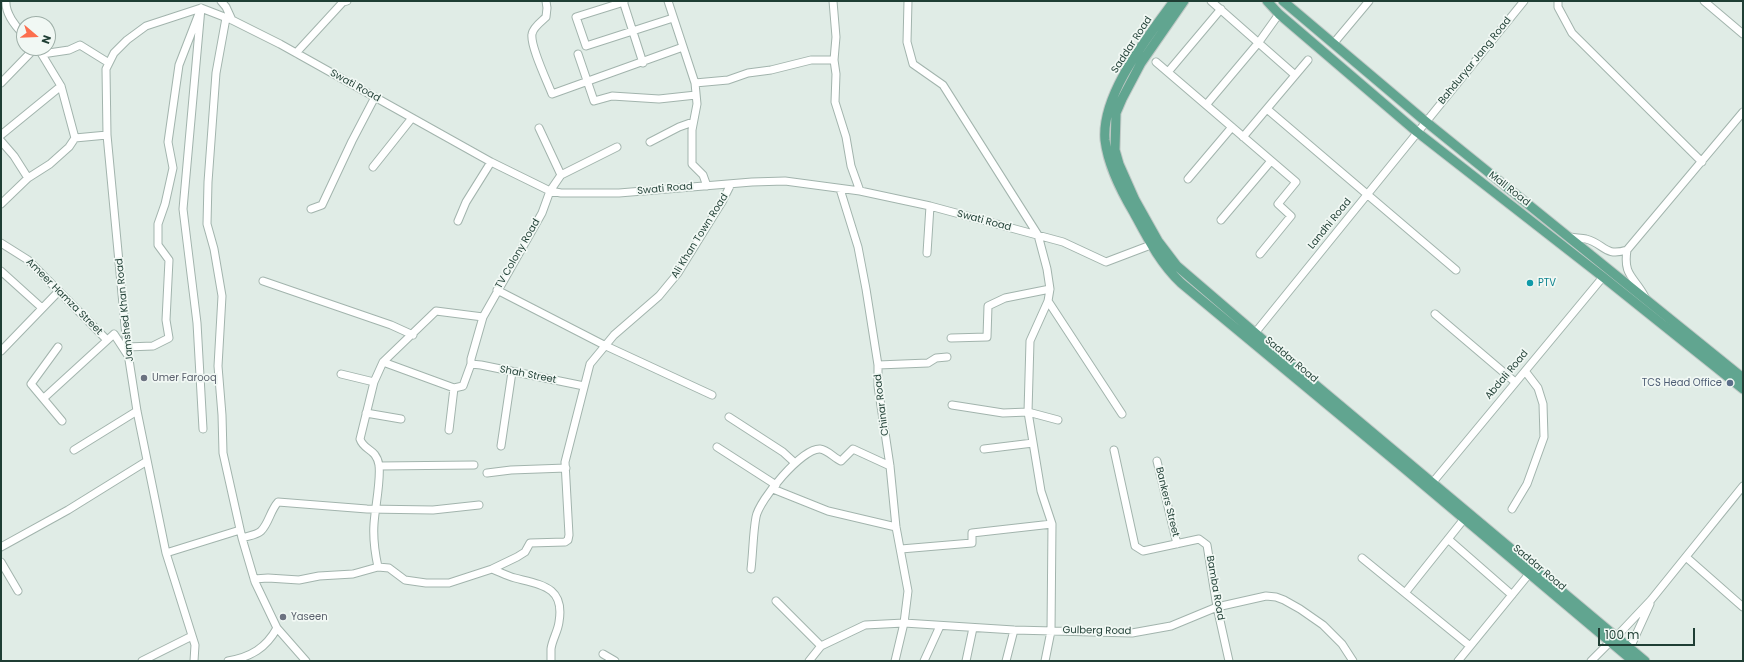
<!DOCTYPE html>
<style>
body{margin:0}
#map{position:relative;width:1744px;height:662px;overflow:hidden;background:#e0ece6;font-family:Poppins,sans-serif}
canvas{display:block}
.frame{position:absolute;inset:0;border:2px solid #1f3e34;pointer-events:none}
.north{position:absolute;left:16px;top:16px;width:40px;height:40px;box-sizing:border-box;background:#f1f8f4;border:1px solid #9daea7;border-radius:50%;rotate:109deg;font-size:11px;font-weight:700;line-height:16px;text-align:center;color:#1f3e34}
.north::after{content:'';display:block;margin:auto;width:14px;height:18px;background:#fc6f4e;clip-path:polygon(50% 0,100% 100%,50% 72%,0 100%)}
.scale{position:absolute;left:1598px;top:628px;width:97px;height:18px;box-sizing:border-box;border:2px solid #1f3e34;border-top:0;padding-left:5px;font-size:12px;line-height:14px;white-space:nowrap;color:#1f3e34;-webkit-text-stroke:3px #f1f8f4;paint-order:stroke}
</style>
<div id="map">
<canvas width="1744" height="662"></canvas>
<div class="frame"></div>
<div class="north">N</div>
<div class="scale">100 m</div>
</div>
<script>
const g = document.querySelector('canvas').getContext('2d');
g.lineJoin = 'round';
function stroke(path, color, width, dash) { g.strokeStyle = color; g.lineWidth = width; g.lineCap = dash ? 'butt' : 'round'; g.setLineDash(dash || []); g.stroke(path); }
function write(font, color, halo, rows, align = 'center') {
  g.font = font + ' Poppins,sans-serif'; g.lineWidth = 3.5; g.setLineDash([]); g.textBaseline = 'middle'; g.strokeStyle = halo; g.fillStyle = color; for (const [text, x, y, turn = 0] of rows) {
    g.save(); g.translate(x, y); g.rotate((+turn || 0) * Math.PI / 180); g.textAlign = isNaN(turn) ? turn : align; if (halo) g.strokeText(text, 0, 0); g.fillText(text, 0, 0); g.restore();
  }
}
const minor = new Path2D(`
 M6,1c-1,12 10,26 18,34
 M221,1l5,6 6,13
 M546,1l1,7 -1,9c-4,4 -13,10 -14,17 -2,12 15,47 20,60l131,-47
 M623,1l20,62
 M668,1l27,82 2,21 -5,26v34l11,11 4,11
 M833,1l3,36 -2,23 2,14 -1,28 11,35 5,29 9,25
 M908,1l-1,41 6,22 30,21 95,150 9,34 3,20 -2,12 -18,40 -2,71 13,79 11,33 -1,107 -6,30
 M1211,1l84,74
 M1558,1v6l14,26 130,129
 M1704,1l39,33
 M624,2l-48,15 10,29 87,-28
 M201,8l31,12 48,24 211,118 59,29 11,2h58l133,-11 33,-1 75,10 70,15 133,36 43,20 50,-19
 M201,8l-18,201 14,114 6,106
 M226,18l-10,55 -8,109 -1,42 7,25 8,47 -4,70 4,49 1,38 19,85
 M1333,44l36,-43
 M38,48l23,38 14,52
 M296,53l47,-51 4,-1
 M42,54l27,-4 11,-5 29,18
 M578,54l16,47 18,-5 47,3 37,-4
 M1156,62l140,120 -18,22 13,12 -31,38
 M1168,72l53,-63
 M1,83l34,-35
 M695,83l33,-3 20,-7 23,-3 40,-10h23
 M1206,105l53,-63 20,-28
 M1267,109l189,161
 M539,128l22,47
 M1,135l60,-49
 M1243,137l65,-77
 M1,141l13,15 14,22
 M650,142l29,-15 14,-5
 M373,167l39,-49
 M1188,179l44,-52
 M840,189l18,58 8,42 12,76v21l12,80 6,61 12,64 -4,32 -9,38
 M1,204l27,-26 22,-14 19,-17 6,-9 32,-3
 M311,209l11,-4 30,-64 23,-44
 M1221,220l50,-59
 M458,221l8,-19 25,-40
 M1570,237c5,1 11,1 16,2 19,5 18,18 41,11
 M1,243l27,17 79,80
 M927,253l3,-47
 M1,271l41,37
 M263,281l128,44 22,10
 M497,290l109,56 106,49
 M1645,297c-11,-21 -22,-21 -18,-47l116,-138
 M1048,301l74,113
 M1435,314l80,68
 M1255,333c90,-110 179,-222 269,-332
 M951,338l36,-1 1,-31 17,-8 45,-9
 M58,347l-27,37 31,37
 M127,347l26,-1 16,-8 -3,-18 3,-60 -11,-15v-21l7,-20 8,-36 -5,-26 11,-77 19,-49
 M1,351l58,-60
 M383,362l71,26 9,-2 8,-22v-5l12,-42 59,-104 8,-22 11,-16 56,-28
 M471,364l10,1 103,21
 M878,365l50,-2 8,-5 11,-1
 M341,374l33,8
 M44,398l70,-64 13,20
 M952,405l51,8 25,-1 30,8
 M366,413l35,6
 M729,417l54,35 12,11
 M449,430l5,-42
 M501,446l11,-74
 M717,447l59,38
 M984,449l49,-6
 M74,450l63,-39
 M1114,450l21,96 8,5 56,-12 8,6 10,62 12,54
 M1157,461l20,83
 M379,466l95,-1
 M487,473l24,-3 55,-2
 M1433,482l170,-205
 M773,489l55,22 68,16
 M1512,509l15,-25 17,-47 -1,-33 -5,-16 -13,-17
 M1448,539l64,56
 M1,547l67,-37 79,-49
 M901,549l71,-6v-10l80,-9
 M166,553l74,-23
 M1686,557l57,50
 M1362,558l108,88
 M1,562l17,29
 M378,567c-3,-14 -5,-29 -4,-43 1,-17 7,-43 5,-59 -3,-17 -15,-14 -19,-26l14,-57 9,-20 53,-51 47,6
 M492,569c8,3 15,7 23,9 27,7 50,9 44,44 -1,9 -7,18 -8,27 0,4 0,8 0,12
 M751,569c2,-17 2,-36 5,-52 3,-17 46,-69 64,-68 8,1 14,9 21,12l12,-12 37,17
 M254,579l14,-1 31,2 20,-4 34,-2 25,-7 11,1 16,12 21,3h23l43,-14 25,-12 8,-5 5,-9 35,-1 3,-2 1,-5 -4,-73 25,-98 24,-29 45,-39 19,-23 44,-71 9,-18
 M1405,593l59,-74
 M776,601l45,45
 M277,628l29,33
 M1617,636l34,-36 92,-114
 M1630,648l20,-44
 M603,654l12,7
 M142,661l50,-25
 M194,661l1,-16 -29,-92 -29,-142 -10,-64 -20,-212 -1,-66 8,-16 13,-13 19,-14 55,-18
 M228,661c23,-4 38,-13 49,-33l-22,-46 -13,-44c6,-2 15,-3 19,-7 8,-8 9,-20 17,-29l89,7 66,1 46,-5
 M809,661l12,-15 44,-21 39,-2 110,7 118,3 39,-7 46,-19 49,-11 10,1 8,3 16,9 23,16 19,19 11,17
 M924,661l16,-35
 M966,661l7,-33
 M1006,661l8,-31
 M1458,661l71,-87
 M1591,661l19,-19`);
const major = new Path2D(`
 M1174,1c-26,36 -73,93 -69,139 3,26 16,51 29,73 14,26 26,50 47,70l224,186 228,192
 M1184,1l-43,62 -19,36 -6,14 -1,37 4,14 16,36 23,41 19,25 141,121 327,274
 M1267,1l12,13 138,118 186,145 140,112
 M1283,1l142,120 318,257`);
stroke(minor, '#a2b4ad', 9);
stroke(major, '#c0c9c6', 11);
stroke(minor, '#fff', 7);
stroke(major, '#61a590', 9);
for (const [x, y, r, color] of [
 [1530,283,4,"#0f9aa8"],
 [144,378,4,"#6b7280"],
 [1730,383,4,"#5c6f8a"],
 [283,617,4,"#6b7280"]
]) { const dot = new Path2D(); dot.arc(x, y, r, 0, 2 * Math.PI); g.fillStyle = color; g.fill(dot); stroke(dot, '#f1f8f4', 1.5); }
write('10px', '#1f3e34', '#f1f8f4', [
 ["Saddar Road",1132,45,-57],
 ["Bahduryar Jang Road",1475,61,-51],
 ["Swati Road",355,86,29],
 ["Swati Road",665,189,-5],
 ["Mall Road",1509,189,38],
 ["Swati Road",984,221,15],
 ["Landhi Road",1330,224,-51],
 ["Ali Khan Town Road",700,236,-58],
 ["TV Colony Road",518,254,-60],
 ["Ameer Hamza Street",64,297,45],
 ["Jamshed Khan Road",125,310,-96],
 ["Saddar Road",1291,360,40],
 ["Shah Street",528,375,11],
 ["Abdali Road",1507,375,-50],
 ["Chinar Road",882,405,-97],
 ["Bankers Street",1167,502,76],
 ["Saddar Road",1539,568,40],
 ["Bamba Road",1215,588,80],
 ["Gulberg Road",1097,631,1]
]);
write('10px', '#0d838f', '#f1f8f4', [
 ["PTV",1538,283]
], 'left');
write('10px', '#5b616d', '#f1f8f4', [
 ["Umer Farooq",152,378],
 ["Yaseen",291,617]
], 'left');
write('10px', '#4e5e75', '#f1f8f4', [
 ["TCS Head Office",1722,383]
], 'right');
</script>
